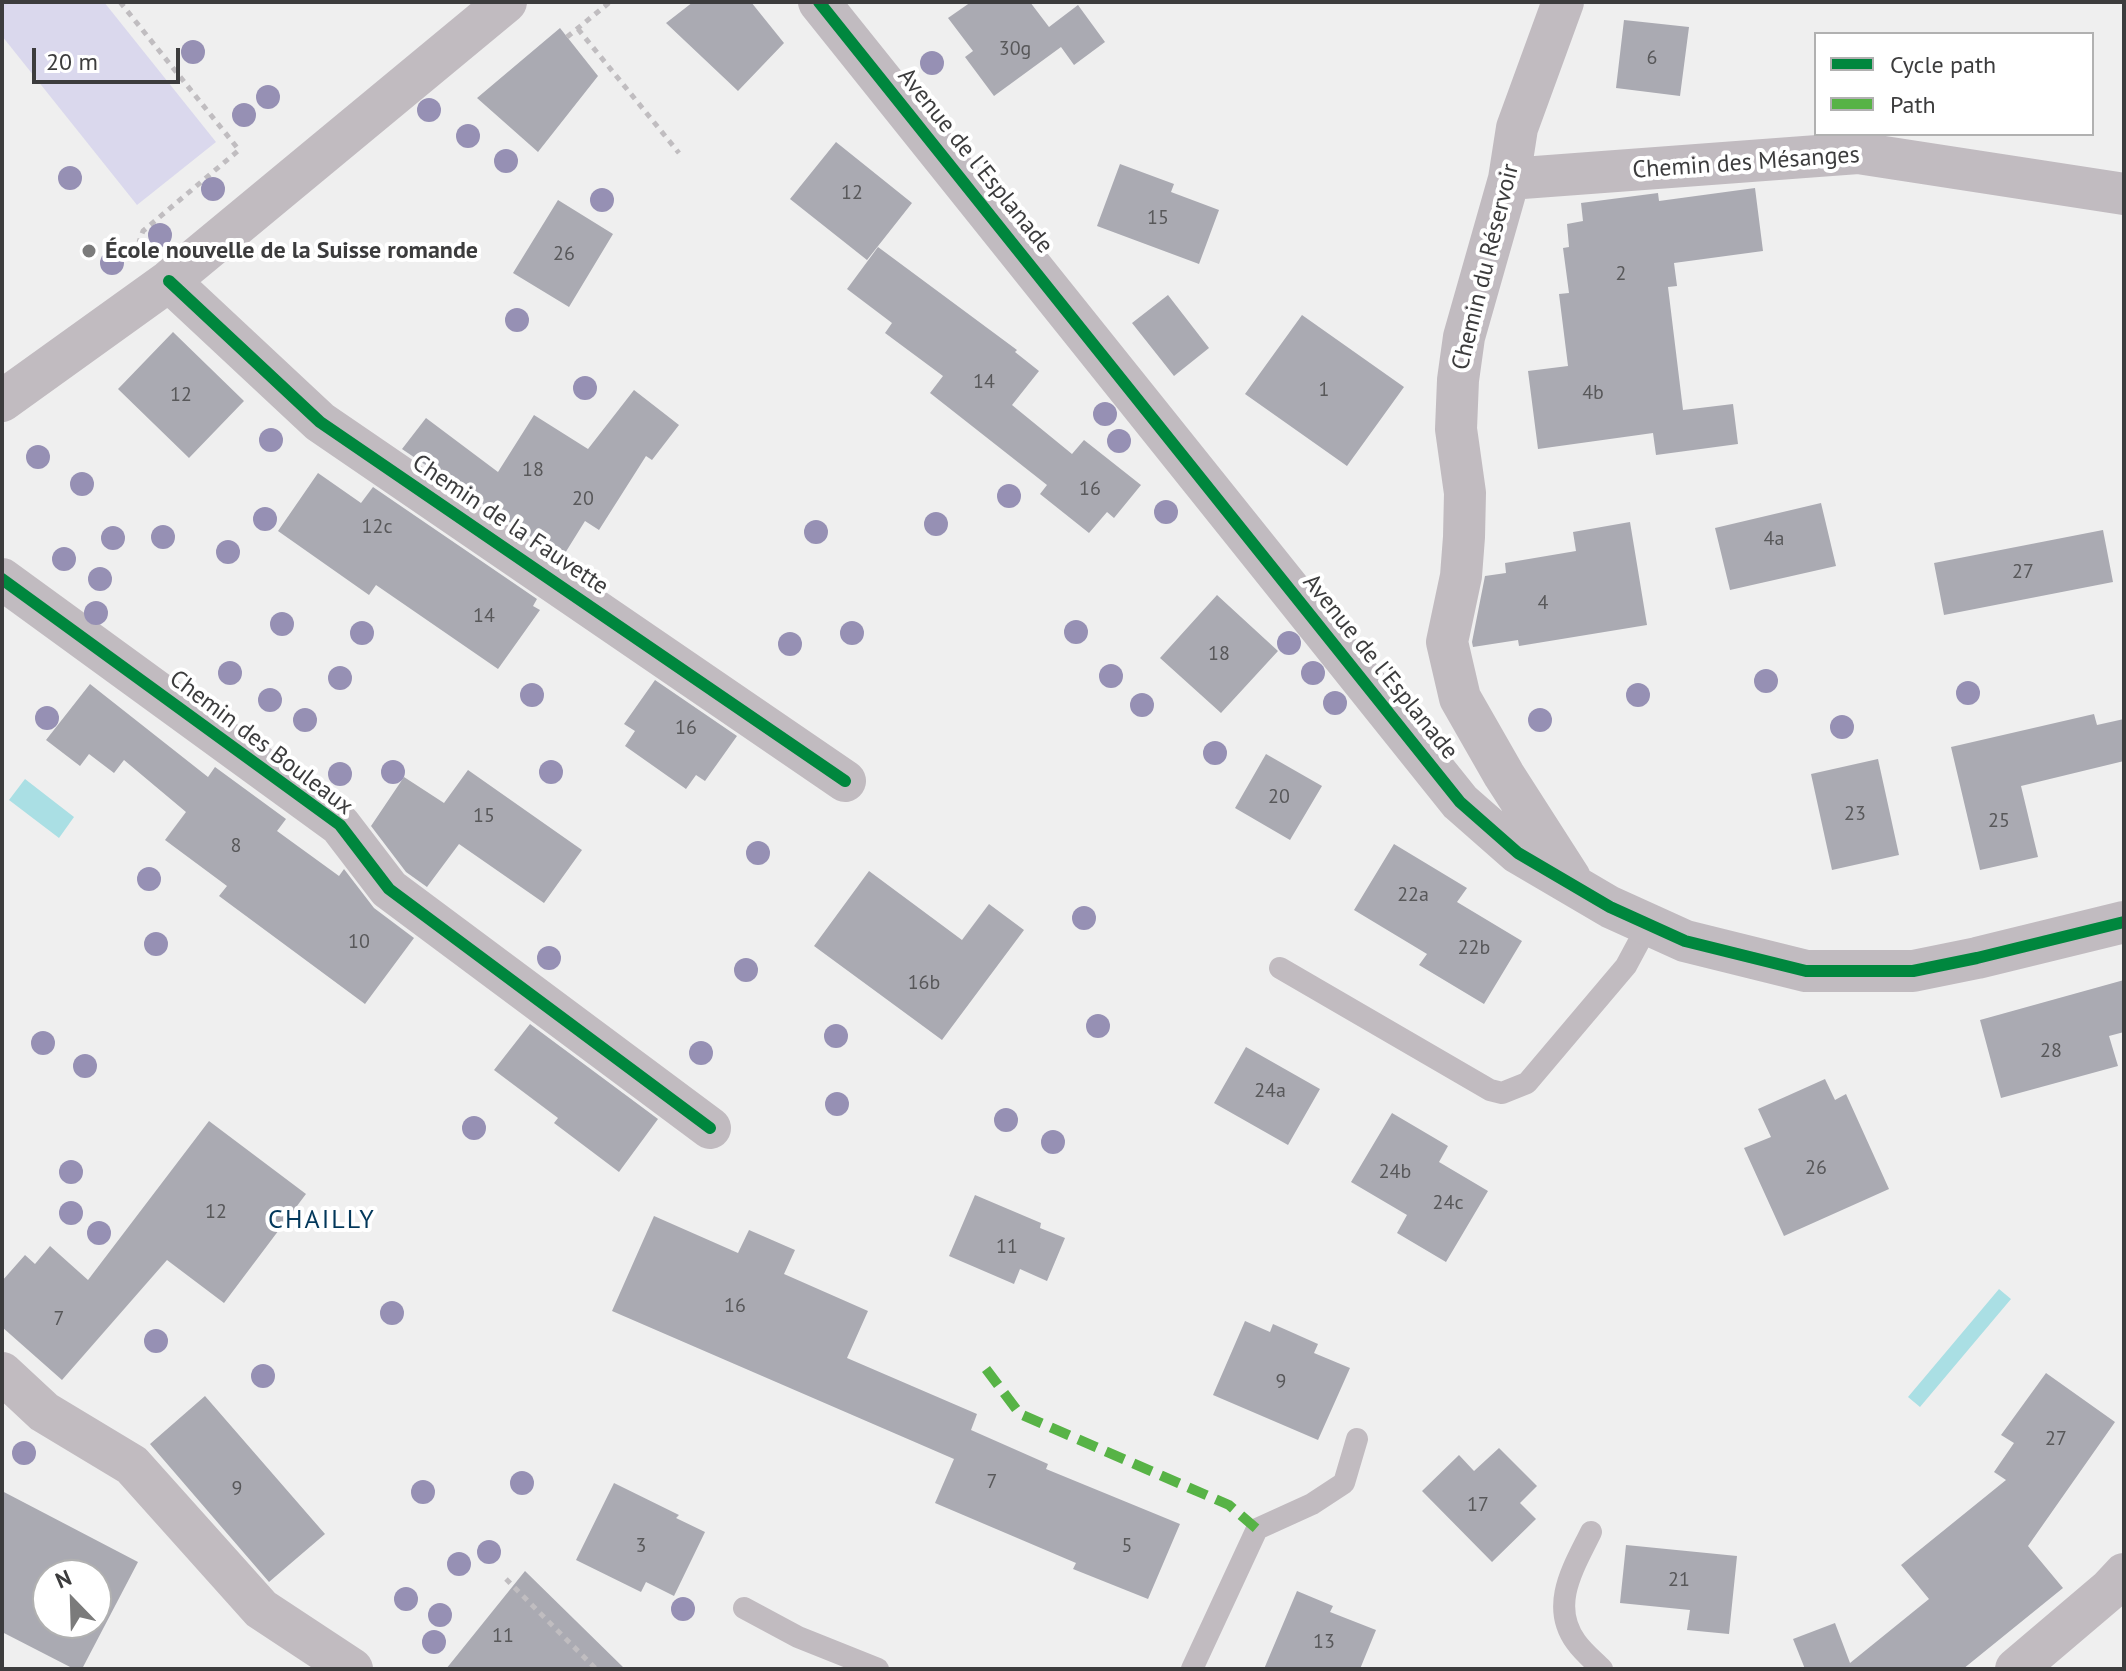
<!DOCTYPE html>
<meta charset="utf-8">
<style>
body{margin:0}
#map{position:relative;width:2126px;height:1671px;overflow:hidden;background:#efefef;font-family:"PT Sans",sans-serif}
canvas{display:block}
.frame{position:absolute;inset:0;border:4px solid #3c3c3d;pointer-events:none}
.legend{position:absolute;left:1814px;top:32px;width:280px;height:104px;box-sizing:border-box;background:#fff;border:2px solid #b1b1b1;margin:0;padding:10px 14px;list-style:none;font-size:24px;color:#3c3c3d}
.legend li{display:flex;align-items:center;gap:16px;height:40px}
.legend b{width:40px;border:2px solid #b1b1b1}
.north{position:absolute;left:32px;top:1559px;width:80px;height:80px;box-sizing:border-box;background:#fff;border:2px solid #b1b1b1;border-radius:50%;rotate:337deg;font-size:22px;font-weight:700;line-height:32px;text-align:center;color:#3c3c3d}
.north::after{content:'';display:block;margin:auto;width:28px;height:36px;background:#7b7b7b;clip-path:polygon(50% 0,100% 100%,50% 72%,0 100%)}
.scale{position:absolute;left:32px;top:48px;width:148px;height:36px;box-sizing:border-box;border:4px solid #3c3c3d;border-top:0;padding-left:10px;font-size:24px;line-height:28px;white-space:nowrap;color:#3c3c3d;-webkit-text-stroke:6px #fff;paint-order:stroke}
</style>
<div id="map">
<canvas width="2126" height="1671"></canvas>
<div class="frame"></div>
<ul class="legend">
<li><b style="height:10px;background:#00873e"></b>Cycle path</li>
<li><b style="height:10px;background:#57b346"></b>Path</li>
</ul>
<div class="north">N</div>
<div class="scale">20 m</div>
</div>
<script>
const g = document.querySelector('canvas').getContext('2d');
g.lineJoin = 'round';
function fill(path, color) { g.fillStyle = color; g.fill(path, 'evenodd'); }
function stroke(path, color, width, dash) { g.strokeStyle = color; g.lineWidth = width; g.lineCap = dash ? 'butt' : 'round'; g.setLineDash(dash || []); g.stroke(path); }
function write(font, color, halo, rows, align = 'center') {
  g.font = font + ' "PT Sans",sans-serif'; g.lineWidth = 8; g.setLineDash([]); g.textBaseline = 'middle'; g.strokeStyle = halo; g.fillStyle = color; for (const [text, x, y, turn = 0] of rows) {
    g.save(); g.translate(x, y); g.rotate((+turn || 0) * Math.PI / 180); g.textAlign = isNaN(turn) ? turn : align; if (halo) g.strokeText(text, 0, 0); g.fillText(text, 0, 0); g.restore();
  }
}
fill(new Path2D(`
 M2,2h102l112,140 -79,63 -135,-169z`), '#dad8ed');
fill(new Path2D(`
 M25,779l49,38 -15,21 -50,-38z
 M1999,1289l12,10 -91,108 -12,-10z`), '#aadfe4');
fill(new Path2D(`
 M693,2h58l33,41 -46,48 -72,-68z
 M971,2h59l19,25 29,-22 27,37 -31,23 -13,-18 -67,49 -29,-39 8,-6 -25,-33z
 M1624,20l65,7 -9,69 -64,-8z
 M560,28l38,48 -60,76 -61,-54z
 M836,142l76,61 -45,57 -77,-61z
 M1120,164l54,20 -3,8 48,18 -20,54 -102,-38z
 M1755,188l8,63 -89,12 3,23 -9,1 15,123 50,-6 5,40 -82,11 -3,-22 -115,16 -10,-78 40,-5 -9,-72 10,-1 -6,-45 6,-1 -2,-23 16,-3 -2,-18 77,-10 1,8z
 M558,200l55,34 -44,73 -56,-34z
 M878,247l139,103 -2,2 24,19 -27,34 60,49 12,-14 57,45 -27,33 -7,-6 -18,21 -49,-39 7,-9 -117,-92 13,-17 -58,-43 7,-10 -45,-34z
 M1168,295l41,53 -35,28 -42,-53z
 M1302,315l102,72 -57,79 -102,-72z
 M173,332l71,69 -55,57 -71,-69z
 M634,390l45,35 -27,35 -6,-4 -47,74 -14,-9 -23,37 -160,-109 24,-31 72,54 36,-57 54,34z
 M318,473l43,30 12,-16 164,112 -4,7 7,4 -42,59 -122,-84 -7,10 -91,-64z
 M1821,503l15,63 -106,24 -15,-62z
 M1630,522l17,103 -128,21 -1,-6 -45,7 -1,-5 13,-66 21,-3 -1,-10 71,-12 -3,-19z
 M2103,530l10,52 -169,33 -10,-52z
 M1217,595l61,56 -57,62 -61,-55z
 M655,680l82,56 -32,45 -9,-6 -10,14 -61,-43 10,-15 -11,-7z
 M90,684l118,93 7,-10 71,52 -9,12 62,45 5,-7 30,39 40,30 -49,66 -146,-108 8,-10 -62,-46 21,-28 -62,-52 -10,13 -25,-19 -9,12 -34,-26z
 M2094,714l3,11 27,-6v42l-103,25 17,71 -58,13 -29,-123z
 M1266,754l56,32 -32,54 -55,-32z
 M1878,759l21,96 -67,15 -21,-96z
 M468,770l114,80 -38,53 -85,-59 -32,43 -21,-15 -35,-46 33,-49 40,26z
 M1394,844l73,44 -10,14 65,39 -38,63 -65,-39 8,-11 -73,-44z
 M869,871l93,69 27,-36 35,26 -82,110 -128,-94z
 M2124,980v52l-15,4 9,30 -117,32 -21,-78z
 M530,1024l128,95 -39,53 -65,-49 4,-5 -64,-48z
 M1246,1047l74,42 -32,56 -74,-42z
 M1825,1079l10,21 11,-6 43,95 -105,47 -40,-88 27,-11 -13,-28z
 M1392,1113l56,33 -9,16 49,29 -42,71 -49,-29 10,-18 -56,-33z
 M209,1121l97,73 -82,109 -57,-43 -105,120 -60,-53v-46l23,-26 10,9 15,-18 38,34z
 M975,1195l66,28 -1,5 25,10 -18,43 -27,-12 -6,15 -65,-28z
 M654,1216l84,37 11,-23 46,20 -11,24 84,37 -21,47 130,56 -6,16 77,34 -2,5 134,55 -32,75 -75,-30 3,-6 -141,-60 19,-44 -342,-148z
 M1245,1321l25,11 3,-8 45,20 -4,9 36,15 -32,72 -105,-45z
 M2046,1373l69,49 -87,124 35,42 -100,81h-158l-12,-30 42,-16 15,40 79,-64 -28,-34 105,-85 -12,-8 20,-29 -13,-8z
 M205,1396l120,138 -56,48 -119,-138z
 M1499,1448l38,38 -17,17 16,16 -44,43 -70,-71 37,-36 15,16z
 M614,1483l65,32 -3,3 29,14 -31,64 -28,-14 -5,10 -65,-32z
 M2,1491l136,71 -56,107h-8l-72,-37zM48,1575h48v48h-48z
 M1626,1545l111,11 -8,78 -42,-4 3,-20 -70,-7z
 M525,1571l100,98h-179z
 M1297,1591l36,15 -3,6 46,18 -16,39h-96z`), '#aaaab2');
stroke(new Path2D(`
 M120,2l119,148 -96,81 -4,11
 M578,29l101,124
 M567,37l43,-35
 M506,1579l90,90`), '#c0bdc0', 5, [6, 6]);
stroke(new Path2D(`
 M1280,968l210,122 12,3 25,-10 99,-117 22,-41
 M1591,1532c-17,35 -42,73 -15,110 7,10 18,19 26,27
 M744,1608l54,29 80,32
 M1192,1669l65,-140 55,-25 32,-21 13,-44`), '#c1bbc0', 22);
stroke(new Path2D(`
 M819,2l641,800 58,51 92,54 75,34 121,30h107l64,-13 147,-36
 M1563,2l-46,126 -8,51 -45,158 -6,43 -2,49 9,64 -1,44 -3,39 -14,66 13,56 44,77 66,103
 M1509,179l349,-26 266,41
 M169,281l151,141 525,359
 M2,401l167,-120 337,-279
 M2,579l338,246 49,64 321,239
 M2,1373l42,39 88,53 129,144 91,60
 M2016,1669l93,-79 15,-16`), '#c1bbc0', 42);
stroke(new Path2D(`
 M986,1369l34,45 209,91 28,24`), '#57b346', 10, [20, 10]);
stroke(new Path2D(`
 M819,2l641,800 58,51 92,54 75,34 121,30h107l64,-13 147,-36
 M169,281l151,141 525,359
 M2,579l338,246 49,64 321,239`), '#00873e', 12);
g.fillStyle = '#9690b4';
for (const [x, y] of [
 [193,52],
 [932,63],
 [268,97],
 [429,110],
 [244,115],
 [468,136],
 [506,161],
 [70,178],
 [213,189],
 [602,200],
 [160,235],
 [112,263],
 [517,320],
 [585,388],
 [1105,414],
 [271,440],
 [1119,441],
 [38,457],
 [82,484],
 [1009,496],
 [1166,512],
 [265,519],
 [936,524],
 [816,532],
 [163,537],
 [113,538],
 [228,552],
 [64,559],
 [100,579],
 [96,613],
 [282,624],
 [1076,632],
 [362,633],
 [852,633],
 [1289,643],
 [790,644],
 [230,673],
 [1313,673],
 [1111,676],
 [340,678],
 [1766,681],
 [1968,693],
 [532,695],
 [1638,695],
 [270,700],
 [1335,703],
 [1142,705],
 [47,718],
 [305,720],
 [1540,720],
 [1842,727],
 [1215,753],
 [393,772],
 [551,772],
 [340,774],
 [758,853],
 [149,879],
 [1084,918],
 [156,944],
 [549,958],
 [746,970],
 [1098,1026],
 [836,1036],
 [43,1043],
 [701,1053],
 [85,1066],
 [837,1104],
 [1006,1120],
 [474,1128],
 [1053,1142],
 [71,1172],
 [71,1213],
 [99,1233],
 [392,1313],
 [156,1341],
 [263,1376],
 [24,1453],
 [522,1483],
 [423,1492],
 [489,1552],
 [459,1564],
 [406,1599],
 [683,1609],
 [440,1615],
 [434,1642]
]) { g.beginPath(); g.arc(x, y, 12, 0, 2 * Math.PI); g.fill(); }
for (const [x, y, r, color] of [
 [89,251,8,"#7b7b7b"]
]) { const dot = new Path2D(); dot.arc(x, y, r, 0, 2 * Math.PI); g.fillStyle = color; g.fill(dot); stroke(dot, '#fff', 3); }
write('20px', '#58585a', null, [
 ["30g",1015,49],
 ["6",1652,58],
 ["12",852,193],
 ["15",1158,218],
 ["26",564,254],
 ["2",1621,274],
 ["14",984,382],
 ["1",1324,390],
 ["4b",1593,393],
 ["12",181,395],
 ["18",533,470],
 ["16",1090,489],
 ["20",583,499],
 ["12c",377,527],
 ["4a",1774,539],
 ["27",2023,572],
 ["4",1543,603],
 ["14",484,616],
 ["18",1219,654],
 ["16",686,728],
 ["20",1279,797],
 ["23",1855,814],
 ["15",484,816],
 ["25",1999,821],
 ["8",236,846],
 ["22a",1413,895],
 ["10",359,942],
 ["22b",1474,948],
 ["16b",924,983],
 ["28",2051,1051],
 ["24a",1270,1091],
 ["26",1816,1168],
 ["24b",1395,1172],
 ["24c",1448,1203],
 ["12",216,1212],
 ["11",1007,1247],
 ["16",735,1306],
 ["7",59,1319],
 ["9",1281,1382],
 ["27",2056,1439],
 ["7",992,1482],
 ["9",237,1489],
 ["17",1478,1505],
 ["3",641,1546],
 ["5",1127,1546],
 ["21",1679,1580],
 ["11",503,1636],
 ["13",1324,1642]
]);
write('24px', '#3c3c3d', '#fff', [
 ["Avenue de l'Esplanade",975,161,51],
 ["Chemin des Mésanges",1746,163,-4],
 ["Chemin du Réservoir",1486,267,-76],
 ["Chemin de la Fauvette",510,525,34],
 ["Avenue de l'Esplanade",1380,667,51],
 ["Chemin des Bouleaux",261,743,37]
]);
write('bold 24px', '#3c3c3d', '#fff', [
 ["École nouvelle de la Suisse romande",105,251]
], 'left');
g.letterSpacing = '2px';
write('26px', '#03385b', '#fff', [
 ["CHAILLY",322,1221]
]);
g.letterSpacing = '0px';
</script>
